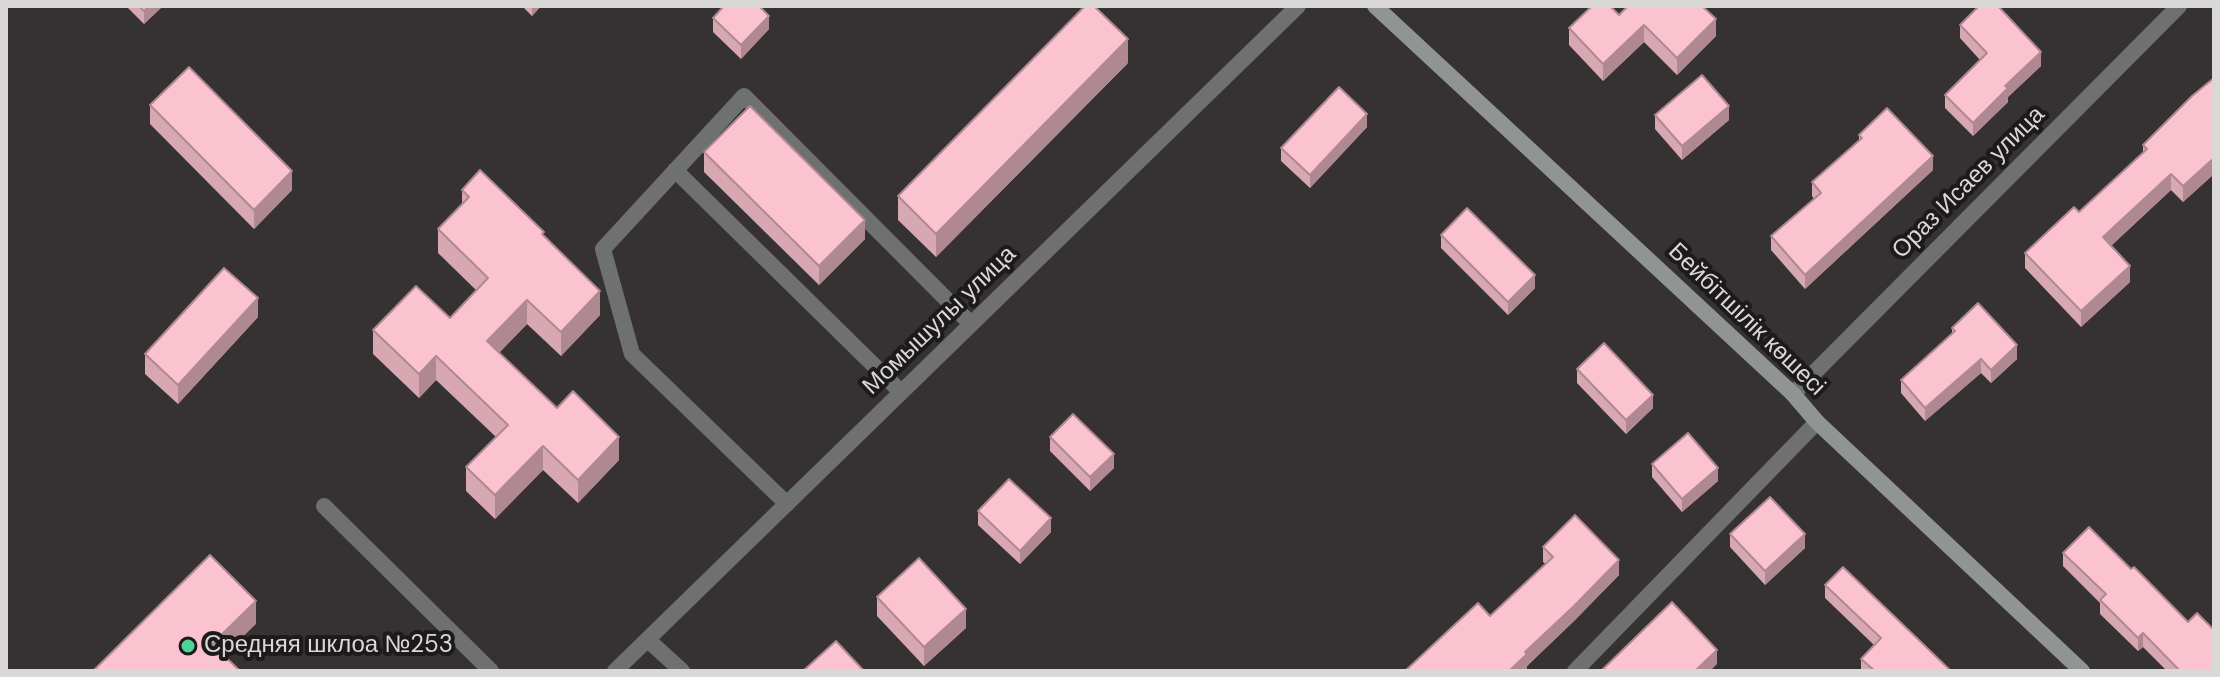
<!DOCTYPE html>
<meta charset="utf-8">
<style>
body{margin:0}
#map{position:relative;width:2220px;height:677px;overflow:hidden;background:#363132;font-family:"DM Sans",sans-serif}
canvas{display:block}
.frame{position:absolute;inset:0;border:8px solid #dad7d7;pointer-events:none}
</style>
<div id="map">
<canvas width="2220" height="677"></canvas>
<div class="frame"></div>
</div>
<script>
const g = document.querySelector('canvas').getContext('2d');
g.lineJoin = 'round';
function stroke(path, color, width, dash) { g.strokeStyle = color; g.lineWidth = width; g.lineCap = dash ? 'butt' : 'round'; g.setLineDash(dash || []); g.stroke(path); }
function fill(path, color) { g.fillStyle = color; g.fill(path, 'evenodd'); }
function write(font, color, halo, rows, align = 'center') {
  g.font = font + ' "DM Sans",sans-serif'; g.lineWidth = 8; g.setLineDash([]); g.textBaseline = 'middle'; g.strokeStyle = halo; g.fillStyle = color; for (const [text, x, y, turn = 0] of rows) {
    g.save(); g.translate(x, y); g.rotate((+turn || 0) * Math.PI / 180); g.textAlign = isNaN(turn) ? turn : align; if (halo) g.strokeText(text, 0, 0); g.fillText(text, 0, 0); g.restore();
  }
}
stroke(new Path2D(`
 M675,170l226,222
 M787,504l-155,-150 -29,-105 141,-153 227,228
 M324,506l167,165`), '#6f7170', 16);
stroke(new Path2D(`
 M1793,394l386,-388
 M648,640l34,31
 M615,671l683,-665
 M1575,671l242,-249`), '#6f7170', 16);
stroke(new Path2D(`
 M1375,6l418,388 24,28 265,249`), '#909492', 16);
fill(new Path2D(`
 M126,6h37l-19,18z
 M522,6h19l-9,10z
 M1619,15l97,21 -39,39 -33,-33 -41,39 -34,-36v-17z
 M713,18l56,11 -28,30 -28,-27z
 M1960,25l81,41 -33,31v5l-35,34 -28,-28v-13l35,-35 -20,-22z
 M1128,63l-192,194 -38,-37v-24z
 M2214,78v96l-31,28 -12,-12 -60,56 19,36 -49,45 -56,-59v-15l54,-41 64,-59v-8z
 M150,105l142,85 -38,39 -104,-105z
 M1655,115l74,5 -47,40 -27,-31z
 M1367,127l-57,61 -29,-27v-13z
 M1859,135l74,35 -128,119 -34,-39v-14l43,-37 -2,-3v-14l47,-42z
 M704,152l161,87 -46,46 -115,-113z
 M462,190l82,47 56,78 -39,41 -34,-32 -28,29 58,55 62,52 -41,43 -35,-33 -48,49 -29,-28v-24l30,-30 -60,-57 -17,18 -46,-44v-24l77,-12 26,-28 -38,-37v-24l24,-25z
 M1441,235l94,53 -27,27 -67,-67z
 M258,317l-80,87 -33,-30v-20z
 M1952,328l65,31 -26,24 -10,-10 -56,48 -24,-28v-13l51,-46z
 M1577,369l76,39 -27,26 -49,-51z
 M1050,437l64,31 -24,23 -40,-40z
 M1652,464l66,17 -36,31 -30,-35z
 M978,511l73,21 -31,32 -42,-39z
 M1730,534l75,14 -40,37 -35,-38z
 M1543,547l76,28 -45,46 -47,45v3l-37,-53 56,-52 -3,-2z
 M2063,553l68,16 57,53 26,49h-47l-24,-24 -5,4 -38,-37v-11l-37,-37z
 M1825,585l126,86h-90v-12l13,-14 -49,-47z
 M877,597l89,31 -42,38 -47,-50z`), '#d7a8b2');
fill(new Path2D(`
 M148,6h15l-19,18v-13z
 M532,6h9l-9,10z
 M769,16v13l-28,30v-14z
 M1716,19v17l-39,39v-17z
 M1644,25v17l-41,39v-17z
 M1128,39v24l-192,194v-23z
 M2041,52v14l-33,31v5l-35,34v-13l32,-37z
 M1729,106v14l-47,40v-14z
 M1367,114v13l-57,61v-13z
 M1933,156v14l-128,119v-14z
 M2214,158v16l-31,28v-16z
 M292,171v19l-38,39v-19z
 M2171,174v16l-68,63v-16z
 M865,220v19l-46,46v-19z
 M2130,266v16l-49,45v-16z
 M1535,275v13l-27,27v-13z
 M600,291v24l-39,41v-24z
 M258,298v19l-80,87v-19z
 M527,300v24l-40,41v-24z
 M2017,345v14l-26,24v-13z
 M436,356v24l-17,18v-24z
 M1981,359v14l-56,48v-13z
 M1653,395v13l-27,26v-14z
 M619,437v23l-41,43v-23z
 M543,446v24l-48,49v-24z
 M1114,454v14l-24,23v-14z
 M1718,468v13l-36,31v-13z
 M1051,518v14l-31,32v-13z
 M1805,534v14l-40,37v-14z
 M1619,560v15l-45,46 -47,45v3l-2,2h-16l16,-19z
 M256,601v23l-44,43v-23z
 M966,609v19l-42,38v-19z
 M2143,633v14l-5,4v-13z
 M1717,650v14l-7,7h-15z`), '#af8891');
const building = new Path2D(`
 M139,6h9l-4,5z
 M724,6h35l10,10 -28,29 -28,-27z
 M1085,6h9l34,33 -192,195 -38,-38z
 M1592,6h18l9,9 9,-9h74l14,13 -39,39 -33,-33 -41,39 -34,-36z
 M1979,6h19l43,46 -36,34 3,2 -35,35 -28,-28 42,-42 -27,-28z
 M189,67l103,104 -38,39 -104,-105z
 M1702,75l27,31 -47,40 -27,-31z
 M2214,78v80l-31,28 -12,-12 -68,63 27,29 -49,45 -56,-58 49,-46 5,5 68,-63 -4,-4 49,-49z
 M1339,87l28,27 -57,61 -29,-27z
 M750,106l115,114 -46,46 -115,-114z
 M1887,108l46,48 -128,119 -34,-39 50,-43 -9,-11 50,-44 -3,-3z
 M480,170l64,62 -2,2 58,57 -39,41 -34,-32 -40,41 70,67 16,-17 46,46 -41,43 -35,-34 -48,49 -29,-28 42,-42 -72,-69 -17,18 -46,-44 43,-44 34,32 38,-40 -50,-49 31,-32 -7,-7z
 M1467,208l68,67 -27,27 -67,-67z
 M224,268l34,30 -80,87 -33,-31z
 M1978,303l39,42 -26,25 -10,-11 -56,49 -24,-28 54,-49 -3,-3z
 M1604,343l49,52 -27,25 -49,-51z
 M1073,414l41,40 -24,23 -40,-40z
 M1688,433l30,35 -36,31 -30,-35z
 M1009,479l42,39 -31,33 -42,-40z
 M1770,497l35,37 -40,37 -35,-37z
 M1575,515l44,45 -45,46 -49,46 2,2 -18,17h-104l73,-68 12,13 63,-59 -10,-10z
 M2089,527l42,42 3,-2 54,55 9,-9 17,17v41h-34l-37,-38 -5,5 -38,-38 6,-6 -43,-41z
 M210,555l46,46 -44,43 28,27h-147z
 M919,558l47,51 -42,38 -47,-50z
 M1843,567l108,104h-76l-14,-12 20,-21 -56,-53z
 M1672,602l45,48 -22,21h-91l-2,-1z
 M836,641l28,30h-61z`);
fill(building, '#fac3cf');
stroke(building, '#af8891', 2);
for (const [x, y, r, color] of [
 [188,646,8,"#51d398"]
]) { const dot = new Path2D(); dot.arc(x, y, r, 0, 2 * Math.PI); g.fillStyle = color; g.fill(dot); stroke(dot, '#1c1a1a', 3); }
write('24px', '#dad7d7', '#1c1a1a', [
 ["Ораз Исаев улица",1969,183,-45],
 ["Бейбітшілік көшесі",1746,320,44],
 ["Момышулы улица",940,321,-44]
]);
write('24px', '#dad7d7', '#1c1a1a', [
 ["Средняя шклоа №253",204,646]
], 'left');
</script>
